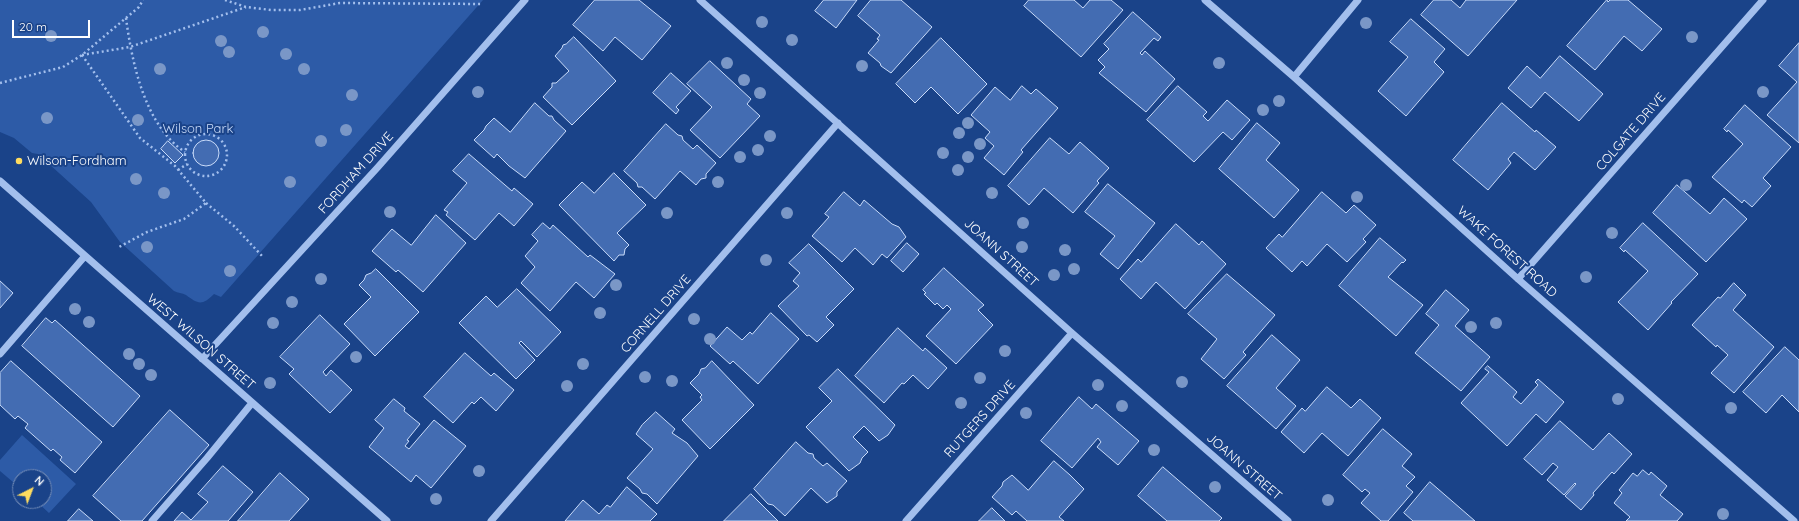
<!DOCTYPE html>
<style>
body{margin:0}
#map{position:relative;width:1799px;height:521px;overflow:hidden;background:#1a4389;font-family:Quicksand,sans-serif}
canvas{display:block}
.north{position:absolute;left:12px;top:469px;width:40px;height:40px;box-sizing:border-box;background:#1a4389;border:1px solid #768eb8;border-radius:50%;rotate:42deg;font-size:11px;font-weight:700;line-height:16px;text-align:center;color:#fff}
.north::after{content:'';display:block;margin:auto;width:14px;height:18px;background:#ffdc5f;clip-path:polygon(50% 0,100% 100%,50% 72%,0 100%)}
.scale{position:absolute;left:12px;top:20px;width:78px;height:18px;box-sizing:border-box;border:2px solid #fff;border-top:0;padding-left:5px;font-size:12px;line-height:14px;white-space:nowrap;color:#fff;-webkit-text-stroke:3px #1a4389;paint-order:stroke}
</style>
<div id="map">
<canvas width="1799" height="521"></canvas>
<div class="north">N</div>
<div class="scale">20 m</div>
</div>
<script>
const g = document.querySelector('canvas').getContext('2d');
g.lineJoin = 'round';
function fill(path, color) { g.fillStyle = color; g.fill(path, 'evenodd'); }
function stroke(path, color, width, dash) { g.strokeStyle = color; g.lineWidth = width; g.lineCap = dash ? 'butt' : 'round'; g.setLineDash(dash || []); g.stroke(path); }
function write(font, color, halo, rows, align = 'center') {
  g.font = font + ' Quicksand,sans-serif'; g.lineWidth = 4; g.setLineDash([]); g.textBaseline = 'middle'; g.strokeStyle = halo; g.fillStyle = color; for (const [text, x, y, turn = 0] of rows) {
    g.save(); g.translate(x, y); g.rotate((+turn || 0) * Math.PI / 180); g.textAlign = isNaN(turn) ? turn : align; if (halo) g.strokeText(text, 0, 0); g.fillText(text, 0, 0); g.restore();
  }
}
fill(new Path2D(`
 M0,0h483l-262,297 -7,-3c-12,12 -16,10 -28,1 -4,-2 -8,-2 -12,-4l-54,-49 -29,-40 -53,-48 -6,-1 -18,-15 -14,-6z
 M22,435l54,49 -27,29 -13,-12h8v-24h-24v11l-20,-17v-11z`), '#2d5ba7');
const building = new Path2D(`
 M595,0h44l32,26 -29,34 -27,-23 -12,14 -30,-26z
 M824,0h33l-21,28 -21,-17z
 M871,0h30l31,27 -41,46 -10,-7 -1,-3 -12,-10 11,-13 -2,-1 3,-4 -22,-19z
 M1029,0h45l9,8 7,-8h21l12,10 -42,47 -57,-51z
 M1434,0h17l9,8 6,-8h51l-49,56 -47,-41z
 M1607,0l1,2 2,-2h18l34,29 -20,22 -18,-15 -29,34 -28,-24z
 M1133,12l28,25 -3,4 -4,-3 -14,15 2,2 3,-4 30,28 -29,33 -47,-39 6,-6 -7,-7 11,-11 -5,-5z
 M1411,19l34,30 -11,13 10,10 -38,44 -28,-25 30,-34 -18,-15z
 M574,37l42,44 -44,44 -29,-28 9,-10v-4h4l13,-12 -14,-15 7,-8 1,-3 3,-1z
 M941,38l46,46 -29,30 -27,-27 -16,16 -19,-19z
 M1799,43v100l-32,-28 30,-33 -18,-16z
 M1560,56l43,38 -24,27 -34,-29 -14,16 -23,-20 19,-22 13,12z
 M710,61l41,38 -4,5 13,12 -40,42 -30,-28 22,-23 -25,-23z
 M671,73l20,18 -15,16 3,3 -3,4 -23,-21z
 M1022,86l9,8 5,-5 22,19 -37,42 2,2 -19,23 -20,-17 10,-12 -9,-8 5,-6 -19,-17 24,-28 15,13z
 M1178,86l29,26 -4,4 5,5 19,-21 23,20 -18,20 -9,-8 -29,30 -47,-42z
 M535,103l14,13h3l2,4 12,11 -41,47 -16,-12 -12,-12 -3,4 -20,-18 10,-10 2,-4 8,-8 16,14z
 M1502,103l33,29 1,-2 20,17 -21,23 -21,-18 -6,7 3,4 -23,27 -35,-30z
 M1745,105l46,42 -28,31 8,8 -19,21 -8,-7 -2,3 -30,-26 31,-33 -15,-14 -1,2 -3,-3z
 M1257,123l23,20 -14,17 33,30 -25,28 -55,-49z
 M666,124l12,11 4,1 1,4 10,9 4,-4 19,18 -10,11v4l-5,1 -5,6 -16,-14 -25,28 -13,-12h-4l-1,-4 -13,-12z
 M1050,138l19,16 11,-12 29,26 -12,13 2,2 -26,30 -29,-25 -15,17 -21,-19z
 M193 153a13 13 0 1 1 26 0a13 13 0 1 1-26 0Z
 M168,141l15,14 -8,8 -14,-14z
 M469,154l43,37 2,-3 19,16 -19,22 -15,-13 -24,27 -29,-25 2,-3 -4,-2 23,-27 -14,-12z
 M614,173l32,32 -29,28 12,12 -4,4 -1,6h-5l-5,6 -55,-56 23,-23 12,11z
 M1108,184l47,39 -37,46 -18,-15 15,-18 -30,-24z
 M1677,185l33,29 14,-16 23,21 -41,43 -53,-49z
 M844,192l16,14 4,-6 28,24 7,3 7,10 -19,21 -5,-4 -9,11 -18,-17 -13,14 -30,-26 17,-19 -4,-3z
 M1322,192l24,21 8,-8 22,20 -13,14 3,3 -19,20 -20,-18 -20,22 -5,-5 -10,11 -26,-24 13,-14 3,3z
 M436,215l30,28 -43,49 -25,-22 -2,2 -24,-21 20,-22 19,16z
 M543,223l7,6 3,-4 35,32 2,-2 25,19 -21,24 -18,-16 -26,29 -29,-28 14,-16 -10,-11 13,-15 -6,-6z
 M1643,223l55,51 -27,28 1,1 -24,27 -30,-28 30,-31 -23,-21 -1,2 -4,-4z
 M1176,224l23,21 3,-4 24,23 -41,45 -29,-27 -15,17 -21,-20 18,-20 3,3z
 M1380,238l26,22 -3,3 -1,-1 -14,15 35,28 -27,31 -57,-50z
 M907,243l12,11 -16,18 -12,-11z
 M809,244l45,45 -28,28 8,8 -17,17 -8,-7 -2,1 -29,-30 21,-20 -6,-5 7,-8 -11,-10z
 M944,268l40,37 -6,5 15,15 -37,39 -30,-28 25,-27 -4,-4 -4,4 -6,-6 -2,2 -11,-11 2,-1 -3,-3z
 M376,269l43,43 -44,44 -31,-32 27,-27 -12,-12 5,-5 2,-5 5,-2z
 M1227,274l48,41 -32,37 3,3 -22,24 -23,-20 16,-20 -29,-25z
 M0,281l13,12 -13,15z
 M1734,283l12,12 -13,15 41,37 -40,46 -23,-20 17,-18 -11,-10 -1,2 -24,-22 26,-28 2,1z
 M517,289l44,43 -24,25 -16,-16 -2,2 16,17 -19,19 -57,-56 27,-27 11,11z
 M1446,290l23,20 -14,16 35,31 -29,34 -46,-38 24,-28 -13,-11z
 M771,313l28,26 -41,45 -25,-23 -3,3 -20,-18 17,-19 15,13 8,-8 2,2z
 M320,315l30,29 -27,28 3,4 5,-6 21,20 -22,23 -41,-39 5,-5 -14,-12z
 M46,318l6,5 3,-3 85,76 -27,31 -91,-81z
 M898,328l25,23 2,-3 22,20 -19,21 -15,-14 -9,9 -2,-1 -18,20 -29,-27z
 M1272,335l28,25 -24,28 20,18 -20,23 -49,-43z
 M1785,347l14,13v52l-17,-17 -16,18 -23,-21z
 M465,353l26,23 3,-3 20,17 -18,21 -15,-14 -7,7 -2,-2 -19,21 -29,-26z
 M11,361l91,81 -27,31 -15,-13 2,-3 -9,-8 -2,2 -26,-23 3,-4 -10,-8 -3,3 -15,-14v-32z
 M712,361l42,44 -44,44 -28,-29 20,-20 -2,-3 2,-2 -12,-12 9,-9 2,-5 4,-1z
 M1488,366l29,26 -4,5 8,7 17,-19 -3,-3 3,-3 26,23 -18,21 -10,-9 -29,32 -46,-43 28,-31 -4,-3z
 M838,369l57,56 -7,10 -9,6 -15,-15 -11,11 15,15 -6,6 -2,5 -11,8 -43,-44 26,-26 -13,-13z
 M1327,387l24,21 9,-9 21,19 -33,38 -26,-23 -18,20 -23,-21 21,-24 3,3z
 M1079,397l13,12 4,-5 43,37 -21,24 -21,-18 4,-5 -3,-4 -26,30 -31,-27z
 M394,399l11,9 -1,3 16,13 -13,16 2,1 -4,5 4,3 25,-29 32,26 -35,42 -15,-13 -5,7 -42,-35 15,-19 -9,-8z
 M170,410l39,35 -67,76h-21l-28,-25z
 M656,412l19,17 -3,4 15,10 11,13 -41,48 -10,-10 -5,-1 -2,-4 -13,-11 26,-29 -17,-15 6,-9z
 M1560,421l33,29 16,-17 23,21 -18,20 -2,-2 -19,21 1,2 -13,15 -16,-14 11,-12 -1,-1 -11,12 -17,-15 11,-13 -5,-4 -11,12 -18,-16z
 M1383,429l29,25 -10,12 13,11 -9,9 7,6 -25,29h-7l-20,-18 9,-10 -5,-4 -3,3 -19,-17z
 M796,442l12,11 5,1 1,4 9,8 4,-3 20,18 -10,11v4l-10,7 -16,-15 -26,28 -12,-11 -5,-1 -14,-15z
 M1054,461l16,14 14,14 -25,28 5,4h-37l-11,-10 -4,4 -20,-18 10,-11 1,-4 9,-7 16,15z
 M223,466l30,26 -25,29h-54l8,-9 9,8 17,-18 -10,-8z
 M1163,467l59,51 -3,3h-52l-29,-25z
 M1643,470l6,5 2,-3 16,14 -7,9 23,19 -6,7h-51l4,-4 -16,-14 8,-10 -3,-3 14,-17 4,3z
 M280,473l29,26 -20,22h-51z
 M1430,482l45,39h-62l-9,-8z
 M627,487l30,27 -7,7h-85l18,-21 16,14 8,-9 3,2z
 M751,494l27,27h-54z
 M992,508l13,13h-26z
 M79,509l14,12h-25z`);
fill(building, '#436cb2');
stroke(building, '#c9dbf9', 1);
stroke(new Path2D(`
 M225,0l21,7 25,3h29l40,-7 142,1
 M126,18c6,45 19,108 59,134
 M82,55l58,83 35,28 31,37 -22,16 -37,13 -28,15
 M82,55l48,-8 116,-40
 M0,83l63,-16 19,-12 57,-48 4,-7
 M185 155a21 21 0 1 1 42 0a21 21 0 1 1-42 0Z
 M178,170l9,-6
 M206,203l28,23 29,31`), '#a3bfed', 2.5, [2, 3]);
stroke(new Path2D(`
 M700,0l372,333 216,188
 M1205,0l89,77 224,202 276,242
 M1294,77l64,-77
 M0,181l387,340
 M1518,279l245,-279
 M0,354l85,-98
 M202,359l176,-192 147,-167
 M152,521l55,-63 45,-55
 M491,521l347,-398
 M906,521l166,-188`), '#a3bfed', 7);
g.fillStyle = '#7a97c7';
for (const [x, y] of [
 [762,22],
 [1366,23],
 [263,32],
 [51,36],
 [1692,37],
 [792,40],
 [221,41],
 [229,52],
 [286,54],
 [727,63],
 [1219,63],
 [862,66],
 [160,69],
 [304,69],
 [744,80],
 [478,92],
 [1763,92],
 [760,93],
 [352,95],
 [1279,101],
 [1263,110],
 [47,118],
 [138,120],
 [968,123],
 [346,130],
 [959,133],
 [770,136],
 [321,141],
 [980,144],
 [758,150],
 [943,153],
 [740,157],
 [968,157],
 [958,170],
 [136,179],
 [290,182],
 [718,182],
 [1686,185],
 [164,193],
 [992,193],
 [1357,197],
 [390,212],
 [667,213],
 [787,213],
 [1023,223],
 [1612,233],
 [147,247],
 [1022,247],
 [1065,250],
 [766,260],
 [1074,269],
 [230,271],
 [1054,275],
 [1586,277],
 [321,279],
 [616,285],
 [292,302],
 [75,309],
 [600,313],
 [694,319],
 [89,322],
 [273,323],
 [1496,323],
 [1471,327],
 [710,339],
 [1005,351],
 [129,354],
 [356,357],
 [139,364],
 [583,364],
 [151,375],
 [645,377],
 [980,378],
 [672,381],
 [1182,382],
 [270,383],
 [1098,385],
 [567,386],
 [1618,399],
 [961,403],
 [1122,406],
 [1731,408],
 [1026,413],
 [1154,450],
 [479,471],
 [1215,487],
 [436,499],
 [1328,500],
 [1723,514]
]) { g.beginPath(); g.arc(x, y, 6, 0, 2 * Math.PI); g.fill(); }
for (const [x, y, r, color] of [
 [19,161,4,"#ffdc5f"]
]) { const dot = new Path2D(); dot.arc(x, y, r, 0, 2 * Math.PI); g.fillStyle = color; g.fill(dot); stroke(dot, '#1a4389', 1.5); }
write('13px', '#c9dbf9', '#1a4389', [
 ["Wilson Park",198,129]
]);
write('13px', '#fff', '#1a4389', [
 ["COLGATE DRIVE",1631,132,-49],
 ["FORDHAM DRIVE",356,173,-48],
 ["WAKE FOREST ROAD",1507,252,42],
 ["JOANN STREET",1001,253,42],
 ["CORNELL DRIVE",656,314,-49],
 ["WEST WILSON STREET",201,342,41],
 ["RUTGERS DRIVE",980,419,-48],
 ["JOANN STREET",1244,467,41]
]);
write('13px', '#fff', '#1a4389', [
 ["Wilson-Fordham",27,161]
], 'left');
</script>
